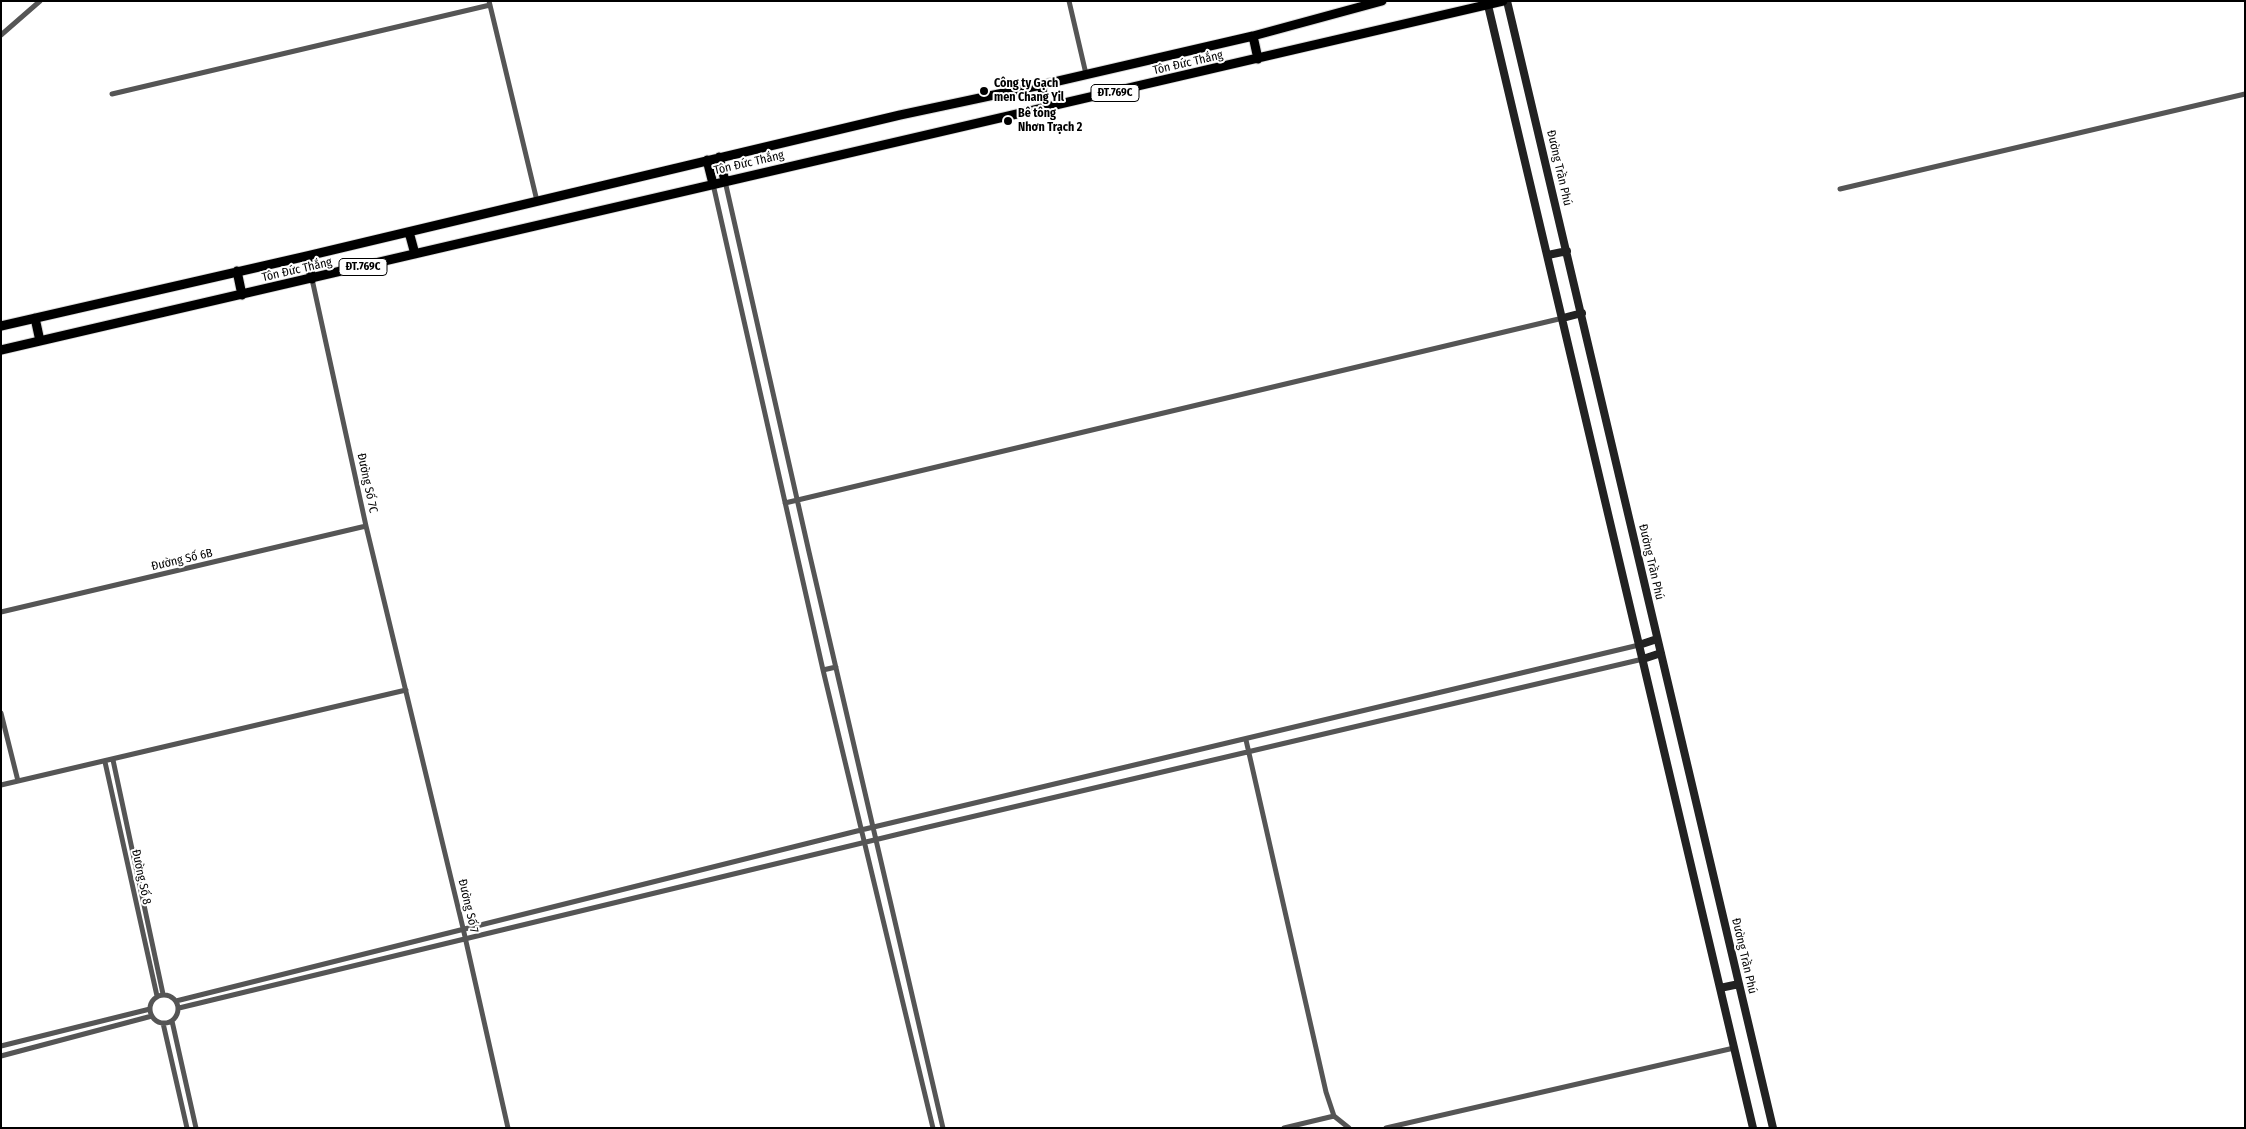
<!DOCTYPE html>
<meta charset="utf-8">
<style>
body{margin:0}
#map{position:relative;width:2246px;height:1129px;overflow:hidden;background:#fff;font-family:"Fira Sans Condensed",sans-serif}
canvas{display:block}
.frame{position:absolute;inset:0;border:2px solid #000;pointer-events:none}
</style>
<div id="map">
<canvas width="2246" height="1129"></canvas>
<div class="frame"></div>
</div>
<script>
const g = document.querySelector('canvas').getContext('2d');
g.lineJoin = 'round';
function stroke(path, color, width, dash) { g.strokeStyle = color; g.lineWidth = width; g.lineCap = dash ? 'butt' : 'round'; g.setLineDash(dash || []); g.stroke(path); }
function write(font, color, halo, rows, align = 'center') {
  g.font = font + ' "Fira Sans Condensed",sans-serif'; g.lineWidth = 4; g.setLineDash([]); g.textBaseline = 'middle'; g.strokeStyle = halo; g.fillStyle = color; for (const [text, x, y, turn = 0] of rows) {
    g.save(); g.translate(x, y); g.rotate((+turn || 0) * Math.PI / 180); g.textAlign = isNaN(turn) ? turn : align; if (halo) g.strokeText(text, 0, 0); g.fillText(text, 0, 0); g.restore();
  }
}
const primary = new Path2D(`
 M1253,36l5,23
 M1041,85l6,24
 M719,157l6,24
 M707,160l6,24
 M409,232l6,22
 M307,256l5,23
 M237,271l5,24
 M35,318l5,23
 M1,326l306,-70 593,-141 141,-30 212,-49 129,-35
 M1,350l1502,-349`);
stroke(primary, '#dbdbdb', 11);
stroke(new Path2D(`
 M489,1l48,200
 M1069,1l17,73
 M1,35l39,-34
 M112,94l378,-89
 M725,181l84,371 134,576
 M713,184l110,486 110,458
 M1840,189l405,-95
 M312,279l54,247 97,402 45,200
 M785,503l778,-185
 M1,612l365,-86
 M823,670l13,-3
 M1,713l17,68
 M1246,740l80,352 8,24 15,12
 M113,760l50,234
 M105,762l52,234
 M1,785l405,-95
 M150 1009a14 14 0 1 1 28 0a14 14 0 1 1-28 0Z
 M176,1001l685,-171 778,-185
 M179,1008l745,-180 719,-169
 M172,1021l24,107
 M163,1023l24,105
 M1,1046l149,-37
 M1,1056l151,-40
 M1284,1128l50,-12
 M1386,1128l348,-80`), '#555', 5);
stroke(new Path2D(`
 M1487,1l266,1127
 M1507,1l266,1127
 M1548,255l19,-4
 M1563,318l19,-5
 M1639,645l18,-6
 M1643,659l18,-6
 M1720,988l19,-4`), '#222', 8);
stroke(primary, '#000', 9);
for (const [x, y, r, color] of [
 [984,91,5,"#000"],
 [1008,121,5,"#000"]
]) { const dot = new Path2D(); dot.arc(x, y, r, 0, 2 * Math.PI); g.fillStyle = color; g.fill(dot); stroke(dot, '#fff', 2); }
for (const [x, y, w] of [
 [1115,93,48],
 [363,267,48]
]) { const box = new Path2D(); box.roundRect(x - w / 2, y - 8.5, w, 17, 4); g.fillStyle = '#fff'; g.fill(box); stroke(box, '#000', 1); }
write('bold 11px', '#000', null, [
 ["ĐT.769C",1115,93],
 ["ĐT.769C",363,267]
]);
write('12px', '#000', '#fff', [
 ["Tôn Đức Thắng",1188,63,-13],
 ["Tôn Đức Thắng",749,163,-13],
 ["Đường Trần Phú",1559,168,77],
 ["Tôn Đức Thắng",297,270,-13],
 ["Đường Số 7C",367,483,78],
 ["Đường Số 6B",182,560,-13],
 ["Đường Trần Phú",1651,562,77],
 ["Đường Số 8",141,877,78],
 ["Đường Số 7",468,906,77],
 ["Đường Trần Phú",1744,956,77]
]);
write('bold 12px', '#000', '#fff', [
 ["Công ty Gạch",994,84],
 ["men Chang Yil",994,98],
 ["Bê tông",1018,114],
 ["Nhơn Trạch 2",1018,128]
], 'left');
</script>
